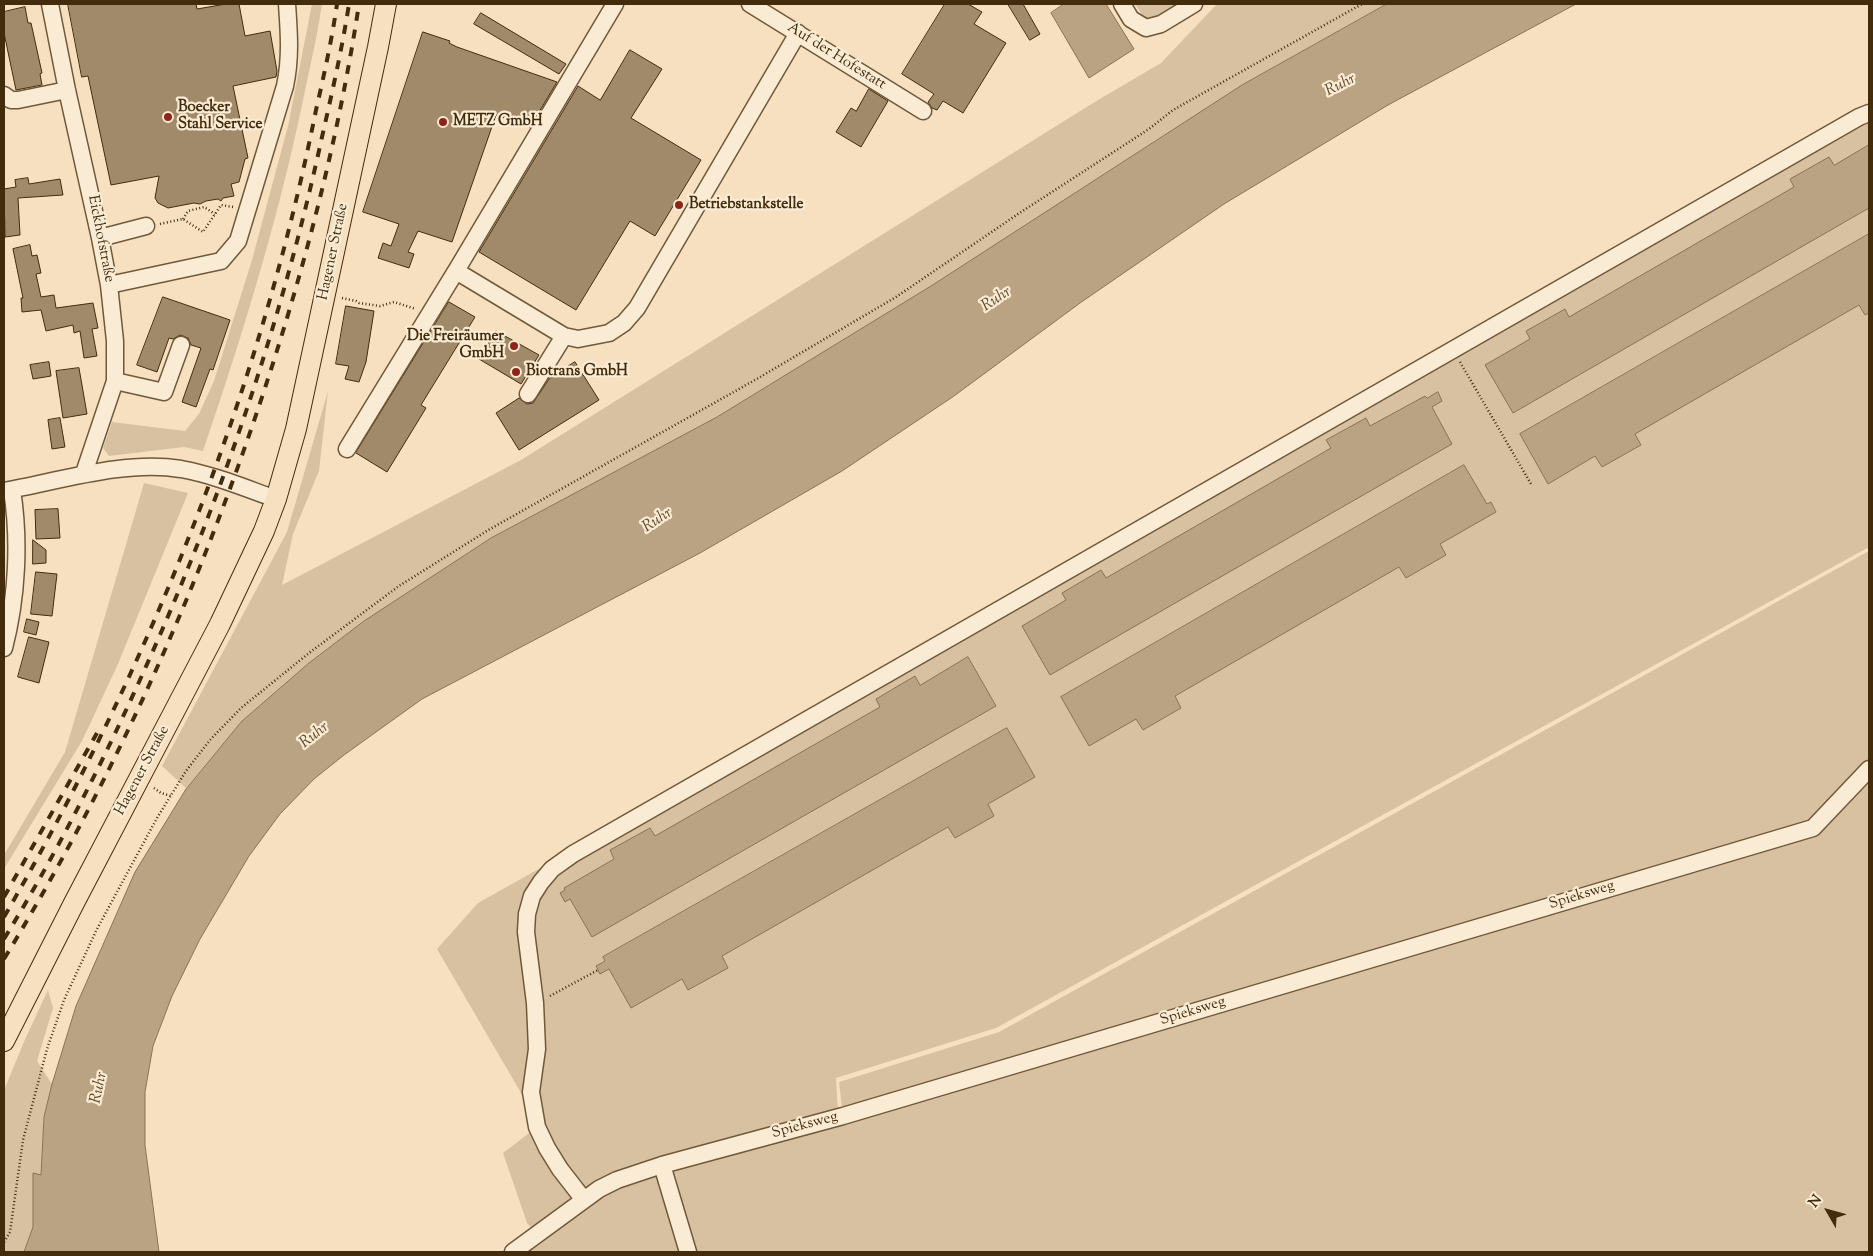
<!DOCTYPE html>
<meta charset="utf-8">
<style>
body{margin:0}
#map{position:relative;width:1873px;height:1256px;overflow:hidden;background:#f7e0bf;font-family:"Sorts Mill Goudy",serif}
canvas{display:block}
.frame{position:absolute;inset:0;border:5px solid #432c0c;pointer-events:none}
.north{position:absolute;left:1803px;top:1186px;width:50px;height:50px;-webkit-text-stroke:4px #faebd5;paint-order:stroke;rotate:308deg;font-size:14px;font-weight:700;line-height:20px;text-align:center;color:#432c0c}
.north::after{content:'';display:block;margin:auto;width:18px;height:22px;background:#432c0c;clip-path:polygon(50% 0,100% 100%,50% 72%,0 100%)}
</style>
<div id="map">
<canvas width="1873" height="1256"></canvas>
<div class="frame"></div>
<div class="north">N</div>
</div>
<script>
const g = document.querySelector('canvas').getContext('2d');
g.lineJoin = 'round';
function fill(path, color) { g.fillStyle = color; g.fill(path, 'evenodd'); }
function stroke(path, color, width, dash) { g.strokeStyle = color; g.lineWidth = width; g.lineCap = dash ? 'butt' : 'round'; g.setLineDash(dash || []); g.stroke(path); }
function write(font, color, halo, rows, align = 'center') {
  g.font = font + ' "Sorts Mill Goudy",serif'; g.lineWidth = 4.5; g.setLineDash([]); g.textBaseline = 'middle'; g.strokeStyle = halo; g.fillStyle = color; for (const [text, x, y, turn = 0] of rows) {
    g.save(); g.translate(x, y); g.rotate((+turn || 0) * Math.PI / 180); g.textAlign = isNaN(turn) ? turn : align; if (halo) g.strokeText(text, 0, 0); g.fillText(text, 0, 0); g.restore();
  }
}
fill(new Path2D(`
 M312,4h10c-4,27 -10,54 -16,82 -25,124 -62,245 -103,365l-19,-4 -75,9 -6,-8 9,-26 73,9 14,-17 15,-33 38,-121 36,-134z
 M1135,4h47l-35,18z
 M1217,4h170l-145,81 -311,201 -214,131 -226,121 -127,83 -55,42 -67,58 -56,67 -24,-22 125,-234 41,-141 -9,80 -26,63 -11,51 239,-125 572,-357 68,-40z
 M1869,105v442l-873,481 -160,50 2,35 -252,79 -34,-46 -115,-197 41,-46 967,-543z
 M144,483l44,10 -70,171 -36,77 -78,128v-14l61,-103z
 M1869,551v701h-1350l20,-15 -12,-14 -24,-70 34,-26 47,73 15,-11 244,-73 -4,-34 160,-50z
 M48,990l5,18 -16,53 15,23 -8,33 -3,59 -8,-3v54l-9,25h-20v-162l22,-53z`), '#d8c1a1');
const water = new Path2D(`
 M1064,4h42l28,45 -45,29 -38,-65z
 M1387,4h189l-188,101 -164,99 -144,99 -126,93 -112,75 -142,82 -278,146 -78,56 -30,24 -34,35 -31,42 -49,83 -28,57 -19,50 -8,46v53l14,107h-135l9,-25v-54l8,2 3,-58 8,-33 24,-78 59,-134 51,-83 56,-68 67,-58 55,-42 127,-83 226,-121 214,-131 311,-201z
 M1869,145v63l-356,205 -28,-48 45,-26 -4,-8 39,-22 4,8 225,-130 -4,-8 39,-22 5,8z
 M1869,234v79l-4,2 -6,-10 -224,129 6,11 -39,22 -7,-11 -47,28 -28,-50z
 M1438,392l4,9 -10,6 20,37 -402,231 -28,-49 44,-26 -4,-7 39,-23 5,8 225,-130 -5,-8 40,-22 4,8 55,-30 2,2z
 M1464,465l23,39 4,-2 5,10 -56,32 6,11 -40,23 -7,-11 -224,129 6,12 -38,22 -7,-11 -47,27 -28,-49z
 M968,657l28,49 -404,231 -22,-38 -5,3 -5,-9 5,-3 -1,-2 50,-29 -4,-9 40,-22 5,8 225,-129 -4,-8 39,-23 5,9z
 M1007,728l28,49 -47,27 6,12 -39,22 -7,-11 -226,129 6,12 -40,22 -6,-11 -51,29 -22,-39 -9,5 -4,-8 9,-5 -2,-4z`);
fill(water, '#baa382');
stroke(water, '#8a7353', 1);
const building = new Path2D(`
 M68,4h128l1,5 29,-5h13l6,32 25,-5 7,40 -1,6 -43,9 15,72 -3,1 -6,23 -8,2 3,12 -11,2 -2,3 -3,-2 -12,2 -6,3 -6,-1 -26,5 -10,-5 -3,-5 4,-22 -48,9 -23,-109 -6,1z
 M945,4h23l14,8 -8,12 32,19 -43,70 -20,-12 -6,9 -5,-2 -4,-6 6,-8 -32,-20z
 M1008,4h15l17,30 -10,6z
 M25,7l3,16h3l11,50 -2,1 2,11 -26,5 -12,-57v-21z
 M481,13l85,51 -7,10 -85,-50z
 M423,32l27,9 -1,2 8,4 100,35 -27,45 -34,-12 -44,127 -34,-11 -10,21 6,2 -5,14 -31,-10 5,-15 8,3 8,-22 -36,-12z
 M630,50l32,19 -31,49 70,42 -46,76 -25,-15 -54,89 -97,-58 99,-166 22,14z
 M869,89l19,12 -27,46 -25,-15 15,-24 5,3z
 M28,178l1,6 31,-5 3,16 -45,3 2,37 -15,2 -1,-48 12,-2 -1,-7z
 M30,245l2,11 5,-1 4,18 -5,1 5,23 13,-2 2,13 37,-5 5,25 -6,1 5,27 -13,2 -4,-27 -6,2 -1,-8 -27,6 -5,-21 -19,2 -1,-14h2l-10,-49z
 M163,297l67,23 -17,50 -3,-1 -14,38 -14,-5 19,-54 -10,-3 -3,-7 -8,-3 -7,4 -4,-1 -12,34 -20,-7z
 M449,302l26,15 -54,88 5,3 -39,64 -31,-19z
 M346,306l28,5 -8,51 -7,20 -14,-3 4,-13 -13,-2z
 M496,331l43,24 -18,29 -42,-25z
 M49,362l2,14 -18,3 -3,-14z
 M575,362l24,38 -80,50 -23,-37 23,-15 8,6 6,-1 16,-24z
 M79,368l8,46 -24,4 -7,-47z
 M60,418l5,29 -13,2 -4,-29z
 M58,509l2,29 -24,1 -1,-29z
 M33,540l13,10v13l-13,1z
 M36,572l21,2 -5,42 -21,-2z
 M27,619l12,3 -3,13 -12,-3z
 M29,637l20,5 -10,41 -21,-6z`);
fill(building, '#a18a69');
stroke(building, '#432c0c', 1);
const minor = new Path2D(`
 M50,4l17,86 33,148 9,47 6,56v40l-31,92
 M615,4l-159,267 108,65 14,3 31,-6 15,-10 13,-15 161,-275
 M750,4l173,107
 M1122,4l9,15 15,9 15,-4 33,-20
 M4,95l7,5h7l49,-10
 M100,238l46,-12
 M109,285l112,-24 17,-20 47,-155c6,-28 4,-54 2,-82
 M115,381l49,11 17,-47
 M528,394l36,-58
 M347,449l109,-178
 M4,491c56,-10 120,-31 177,-22 33,6 64,19 95,30
 M4,648c13,-50 16,-107 8,-158
 M662,1165l26,87
 M584,1200l-24,-31 -13,-21 -10,-21 -6,-35 6,-43 -2,-46 -9,-71 1,-18 5,-18 9,-14 11,-13 21,-15 1286,-737 10,-4
 M513,1252l86,-63 18,-9 45,-15 181,-49 970,-288 56,-59`);
const major = new Path2D(`
 M4,1041l70,-138 146,-279 44,-93 12,-32 20,-70 82,-382 8,-43`);
stroke(minor, '#705939', 19);
stroke(major, '#432c0c', 22);
stroke(new Path2D(`
 M183,219l5,-8 16,-4 11,7
 M160,224l23,-5 20,13 18,-27 12,2
 M342,298l14,3 3,2 21,3 14,-4 22,7
 M1460,362l71,122
 M154,788l7,5 10,3
 M550,996l48,-26
 M4,1242l6,-10 13,-92 24,-91 17,-49 33,-71 60,-111 29,-47 24,-31 31,-32 68,-55 90,-67 91,-57 265,-149 141,-83 122,-83 131,-85 24,-19 189,-106`), '#432c0c', 2.5, [1, 2.5]);
stroke(minor, '#faebd5', 16);
stroke(major, '#f7e0bf', 20);
stroke(new Path2D(`
 M4,897l93,-164
 M4,917c145,-250 255,-522 312,-807 8,-35 16,-71 21,-106
 M4,939c62,-101 115,-209 162,-318 67,-157 120,-318 156,-484 10,-44 20,-88 27,-133
 M4,959c108,-177 194,-368 259,-565 42,-127 76,-258 96,-390`), '#432c0c', 4, [9, 9]);
for (const [x, y, r, color] of [
 [168,117,5,"#8f2418"],
 [443,122,5,"#8f2418"],
 [679,205,5,"#8f2418"],
 [514,346,5,"#8f2418"],
 [516,372,5,"#8f2418"]
]) { const dot = new Path2D(); dot.arc(x, y, r, 0, 2 * Math.PI); g.fillStyle = color; g.fill(dot); stroke(dot, '#faebd5', 2); }
write('15px', '#432c0c', '#faebd5', [
 ["Auf der Hofestatt",836,57,32],
 ["Eickhofstraße",100,239,79],
 ["Hagener Straße",334,252,-78],
 ["Hagener Straße",143,771,-62],
 ["Spieksweg",1582,896,-17],
 ["Spieksweg",1193,1012,-17],
 ["Spieksweg",805,1126,-15]
]);
write('bold 15px', '#432c0c', '#faebd5', [
 ["Boecker",178,108],
 ["Stahl Service",178,125],
 ["METZ GmbH",453,122],
 ["Betriebstankstelle",689,205],
 ["Die Freiräumer",504,337,"right"],
 ["GmbH",504,354,"right"],
 ["Biotrans GmbH",526,372]
], 'left');
write('italic 16px', '#614a2a', '#faebd5', [
 ["Ruhr",1341,86,-27],
 ["Ruhr",997,300,-33],
 ["Ruhr",658,521,-33],
 ["Ruhr",315,736,-39],
 ["Ruhr",100,1088,-78]
]);
</script>
